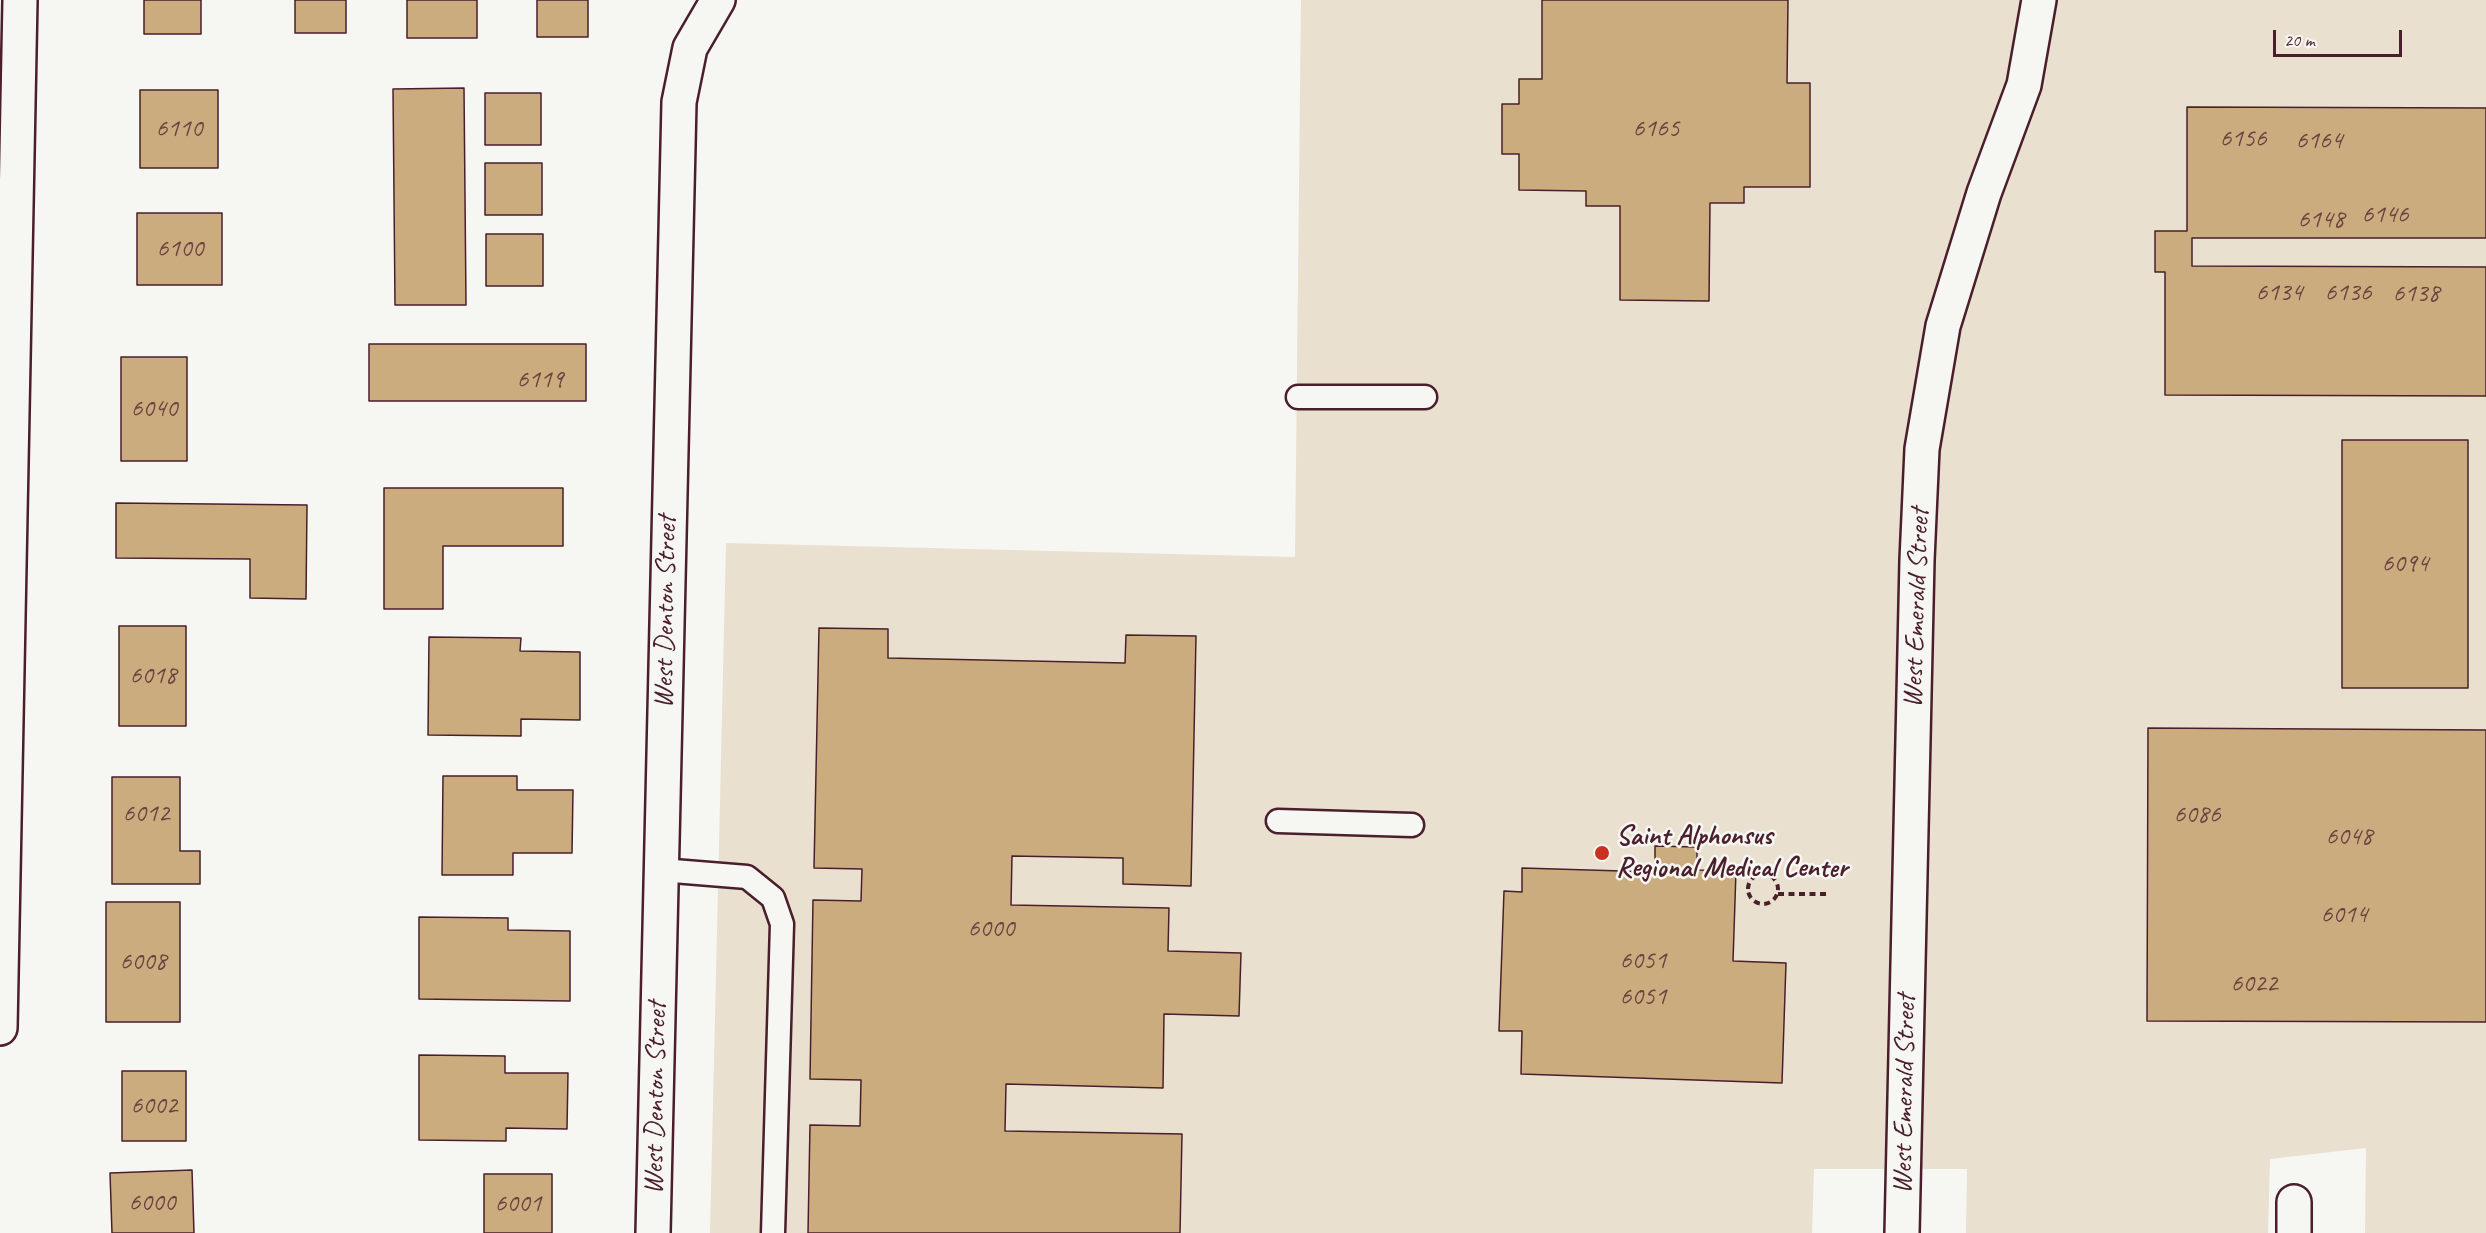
<!DOCTYPE html>
<style>
body{margin:0}
#map{position:relative;width:2486px;height:1233px;overflow:hidden;background:#f6f6f2;font-family:Caveat,sans-serif}
canvas{display:block}
.scale{position:absolute;left:2273px;top:30px;width:129px;height:27px;box-sizing:border-box;border:3px solid #4a1f2b;border-top:0;padding-left:8px;font-size:18px;line-height:21px;white-space:nowrap;color:#4a1f2b;-webkit-text-stroke:4px #f6f6f2;paint-order:stroke}
</style>
<div id="map">
<canvas width="2486" height="1233"></canvas>
<div class="scale">20 m</div>
</div>
<script>
const g = document.querySelector('canvas').getContext('2d');
g.lineJoin = 'round';
function fill(path, color) { g.fillStyle = color; g.fill(path, 'evenodd'); }
function stroke(path, color, width, dash) { g.strokeStyle = color; g.lineWidth = width; g.lineCap = dash ? 'butt' : 'round'; g.setLineDash(dash || []); g.stroke(path); }
function write(font, color, halo, rows, align = 'center') {
  g.font = font + ' Caveat,sans-serif'; g.lineWidth = 5; g.setLineDash([]); g.textBaseline = 'middle'; g.strokeStyle = halo; g.fillStyle = color; for (const [text, x, y, turn = 0] of rows) {
    g.save(); g.translate(x, y); g.rotate((+turn || 0) * Math.PI / 180); g.textAlign = isNaN(turn) ? turn : align; if (halo) g.strokeText(text, 0, 0); g.fillText(text, 0, 0); g.restore();
  }
}
fill(new Path2D(`
 M1301,0h1185v1233h-121l1,-85 -96,11 -2,74h-302l1,-64h-153l-2,64h-1102l16,-690 569,14z`), '#e9e0d0');
const building = new Path2D(`
 M144,0h57v34h-57z
 M295,0h51v33h-51z
 M407,0h70v38h-70z
 M537,0h51v37h-51z
 M1542,0h246l-1,83h23v104h-66v16h-34l-1,98 -89,-1v-94h-34v-15l-67,-1v-36h-17v-50h17v-25h23z
 M464,88l2,217h-71l-2,-216z
 M140,90h78v78h-78z
 M485,93h56v52h-56z
 M2187,107l299,1v130h-294v28l294,1v129l-321,-1v-123h-10v-41h32z
 M485,163h57v52h-57z
 M137,213h85v72h-85z
 M486,234h57v52h-57z
 M369,344h217v57h-217z
 M121,357h66v104h-66z
 M2342,440h126v248h-126z
 M384,488h179v58h-120v63h-59z
 M116,503l191,2 -1,94 -56,-1v-39l-134,-1z
 M119,626h67v100h-67z
 M819,628l69,1v29l237,5 1,-28 70,1 -5,250 -68,-2v-26l-111,-2 -1,49 158,3 -1,43 73,2 -2,63 -75,-2 -1,74 -157,-4 -1,47 177,3 -2,99h-372l2,-108 50,1 1,-46 -51,-1 3,-179 48,1 1,-32 -48,-1z
 M429,637l92,1 -1,13 60,1v68l-59,-1v17l-93,-1z
 M2148,728l338,2v292l-339,-1z
 M443,776h74v14h56l-1,63h-59v22h-71z
 M112,777h68v74h20v33h-88z
 M1655,846l42,1v23l39,1 -3,90 53,2 -4,120 -261,-9 1,-43h-23l5,-140 18,1v-24l133,4z
 M106,902h74v120h-74z
 M419,917l89,1v12l62,1v70l-151,-2z
 M419,1055l86,1v17h63l-1,56 -61,-1v13l-87,-1z
 M122,1071h64v70h-64z
 M192,1170l2,63h-82l-2,-60z
 M484,1174h68v59h-68z`);
fill(building, '#cbac7f');
stroke(building, '#4a1f2b', 1.5);
const lane = new Path2D(`
 M1298,397h127
 M1278,821l134,4
 M661,870l86,7 26,21 9,26 -9,309`);
const street = new Path2D(`
 M0,1028l20,-1028
 M653,1233l26,-1131 11,-54 28,-48
 M2294,1233v-31`);
const secondary = new Path2D(`
 M1902,1233l15,-673 5,-111 21,-123 41,-133 40,-108 15,-85`);
stroke(lane, '#4a1f2b', 27);
stroke(street, '#4a1f2b', 38);
stroke(secondary, '#4a1f2b', 38);
stroke(new Path2D(`
 M1748 889a15 15 0 1 1 30 0a15 15 0 1 1-30 0Z
 M1778,894h49`), '#4a1f2b', 4, [6, 4.5]);
stroke(lane, '#f6f6f2', 22);
stroke(street, '#f6f6f2', 33);
stroke(secondary, '#f6f6f2', 33);
for (const [x, y, r, color] of [
 [1602,853,8,"#c8321e"]
]) { const dot = new Path2D(); dot.arc(x, y, r, 0, 2 * Math.PI); g.fillStyle = color; g.fill(dot); stroke(dot, '#f6f6f2', 2); }
write('26px', '#6a4240', null, [
 ["6110",179,129],
 ["6165",1656,129],
 ["6156",2243,139],
 ["6164",2319,141],
 ["6146",2385,215],
 ["6148",2321,220],
 ["6100",180,249],
 ["6134",2279,293],
 ["6136",2348,293],
 ["6138",2416,294],
 ["6119",540,380],
 ["6040",154,409],
 ["6094",2405,564],
 ["6018",153,676],
 ["6012",146,814],
 ["6086",2197,815],
 ["6048",2349,837],
 ["6014",2344,915],
 ["6000",991,929],
 ["6051",1643,961],
 ["6008",143,962],
 ["6022",2254,984],
 ["6051",1643,997],
 ["6002",154,1106],
 ["6000",152,1203],
 ["6001",518,1204]
]);
write('28px', '#4a1f2b', '#f6f6f2', [
 ["West Emerald Street",1917,608,-88],
 ["West Denton Street",666,612,-89],
 ["West Emerald Street",1905,1094,-89],
 ["West Denton Street",656,1098,-89]
]);
write('bold 28px', '#4a1f2b', '#f6f6f2', [
 ["Saint Alphonsus",1616,837],
 ["Regional Medical Center",1616,869]
], 'left');
</script>
